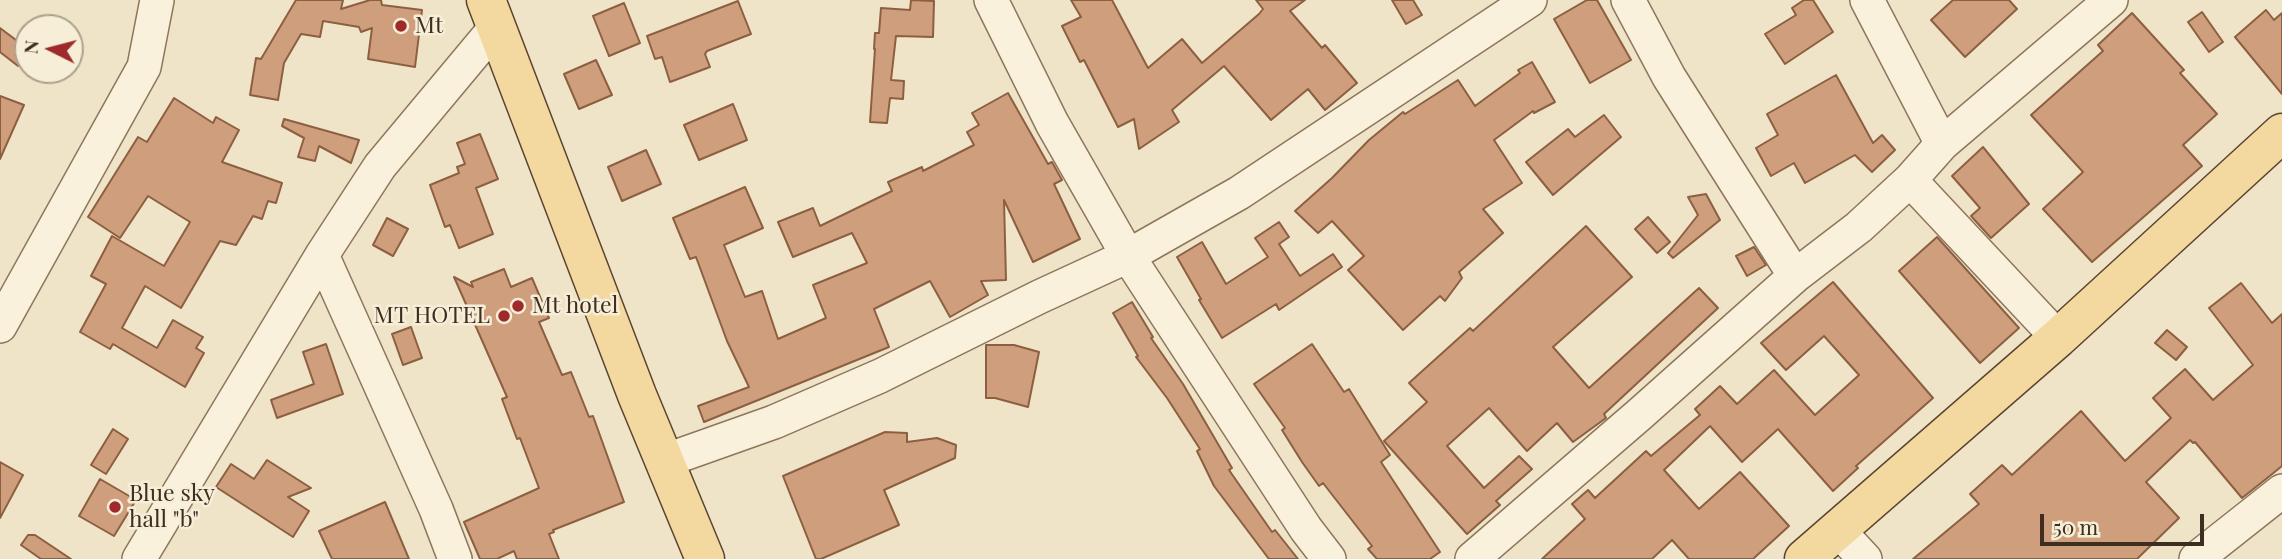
<!DOCTYPE html>
<style>
body{margin:0}
#map{position:relative;width:2282px;height:559px;overflow:hidden;background:#f0e4c8;font-family:"Playfair Display",serif}
canvas{display:block}
.north{position:absolute;left:14px;top:14px;width:70px;height:70px;box-sizing:border-box;background:#f7eed8;border:2px solid #ada18e;border-radius:50%;rotate:276deg;font-size:19px;font-weight:700;line-height:28px;text-align:center;color:#3d2e20}
.north::after{content:'';display:block;margin:auto;width:24px;height:32px;background:#9e2a2b;clip-path:polygon(50% 0,100% 100%,50% 72%,0 100%)}
.scale{position:absolute;left:2040px;top:514px;width:164px;height:32px;box-sizing:border-box;border:4px solid #3d2e20;border-top:0;padding-left:9px;font-size:21px;line-height:24px;white-space:nowrap;color:#3d2e20;-webkit-text-stroke:5px #f7eed8;paint-order:stroke}
</style>
<div id="map">
<canvas width="2282" height="559"></canvas>
<div class="north">N</div>
<div class="scale">50 m</div>
</div>
<script>
const g = document.querySelector('canvas').getContext('2d');
g.lineJoin = 'round';
function fill(path, color) { g.fillStyle = color; g.fill(path, 'evenodd'); }
function stroke(path, color, width, dash) { g.strokeStyle = color; g.lineWidth = width; g.lineCap = dash ? 'butt' : 'round'; g.setLineDash(dash || []); g.stroke(path); }
function write(font, color, halo, rows, align = 'center') {
  g.font = font + ' "Playfair Display",serif'; g.lineWidth = 5; g.setLineDash([]); g.textBaseline = 'middle'; g.strokeStyle = halo; g.fillStyle = color; for (const [text, x, y, turn = 0] of rows) {
    g.save(); g.translate(x, y); g.rotate((+turn || 0) * Math.PI / 180); g.textAlign = isNaN(turn) ? turn : align; if (halo) g.strokeText(text, 0, 0); g.fillText(text, 0, 0); g.restore();
  }
}
const building = new Path2D(`
 M296,0h47l-2,9 29,-9h11l1,5 40,5 -7,57 -47,-8 4,-31 -11,4 -2,-5 -36,-6 -3,16 -19,-3 -17,29 -6,37 -28,-5 6,-37 5,1z
 M911,0l23,1 -1,36 -37,-1 -5,44 13,1 -1,18 -13,-1 -3,25 -17,-1 5,-73h-1l1,-16h4l2,-25 29,2z
 M1071,0h41l36,68 34,-29 20,24 57,-49 4,-5 -7,-9h49l-15,11 32,37 3,-3 32,38 -32,27 -17,-21 -37,31 -47,-54 -52,44 7,12 -40,27 -5,-30 -16,8 -34,-67 -4,2 -18,-36 19,-9z
 M1392,0h21l9,15 -16,9z
 M1587,0h10l34,60 -41,23 -36,-64z
 M1804,0h9l20,32 -48,32 -20,-30 31,-19 -4,-7z
 M1953,0h56l8,9 -52,48 -34,-37z
 M738,1l13,33 -44,17 -2,3 5,13 -40,15 -8,-25 -7,2 -8,-23z
 M624,3l16,40 -31,13 -16,-40z
 M2266,10l8,10 8,-7v81l-47,-57z
 M2202,12l21,30 -14,10 -21,-30z
 M2132,13l52,57 -4,3 37,41 -34,31 19,21 -110,96 -49,-53 40,-37 -52,-57 72,-64 -5,-6z
 M0,28l28,21v4l-10,13 -18,-14z
 M596,60l16,35 -33,14 -15,-35z
 M1532,62l23,40 -21,11 -1,-2 -39,29 28,43 -39,26 20,24 -44,39 3,6 -17,23 -5,-5 -37,34 -55,-60 16,-14 -32,-35 -14,12 -23,-22 37,-33 37,-38 34,-28 2,2 53,-34 17,26 45,-33 -2,-3z
 M1836,75l37,68 9,-8 13,15 -23,22 -17,-17 -50,28 -11,-20 -23,13 -15,-28 22,-13 -11,-21z
 M1008,93l40,71 4,-2 10,18 -8,4 26,55 -47,23 -29,-62 2,80 -25,1 7,14 -38,22 -20,-36 -56,28 15,38 -185,75 -6,-16 51,-19 -22,-46 -31,-84 -6,2 -17,-41 72,-31 18,41 -39,17 21,52 17,-6 16,48 48,-21 -13,-33 54,-22 -15,-30 -59,24 -15,-35 35,-14 7,18 72,-35 -4,-9 34,-15 1,4 51,-26 -7,-13 12,-7 -7,-12z
 M0,96l24,9 -24,54z
 M174,98l39,25 3,-6 23,13 -17,32 60,21 -6,20 -8,-2 -6,18 -9,-3 -17,29 -16,-4 -39,67 -36,-22 -23,42 35,20 16,-28 30,17 -7,11 8,5 -19,34 -72,-43 -3,5 -30,-17 26,-48 -15,-8 21,-40 52,30 26,-44 -42,-26 -28,42 -32,-21 50,-80 9,5z
 M733,104l14,36 -48,20 -15,-35z
 M1604,115l17,22 -68,58 -27,-33 42,-33 7,8z
 M284,119l75,21 -8,23 -32,-17 -4,15 -17,-4 6,-19 -22,-12z
 M480,134l18,45 -22,9 17,46 -34,14 -9,-23 -5,2 -15,-42 29,-12 -2,-6 8,-3 -8,-21z
 M1983,147l46,57 -38,34 -20,-22 9,-8 -28,-32z
 M646,150l15,34 -39,17 -14,-34z
 M1706,194l14,26 -47,38 -5,-5 30,-38 -10,-18z
 M1648,217l22,25 -13,11 -22,-24z
 M387,218l21,11 -15,27 -20,-11z
 M1279,222l10,15 -10,7 21,32 33,-22 9,13 -63,43 -3,-6 -54,34 -23,-38 2,-1 -24,-42 25,-15 24,42 42,-27 -13,-19z
 M1586,226l46,51 -79,70 36,41 110,-100 19,20 -114,106 2,4 -33,24 -16,-19 -30,28 -38,-43 -42,38 37,42 35,-32 13,13 -36,32 4,4 -33,29 -83,-93 43,-39 -18,-19 61,-55 3,3z
 M1937,237l82,91 -39,35 -81,-92z
 M1754,247l12,18 -19,11 -11,-20z
 M504,269l7,18 21,-9 17,40 -10,4 23,53 9,-3 18,45 4,-1 31,86 -71,28 1,2 -5,2 10,25h-42l-3,-8 -17,8h-17l-16,-37 75,-34 -19,-50 -3,1 -15,-40 5,-2 -53,-120 19,10 -2,-5z
 M1833,282l100,116 -77,68 2,2 -25,23 -55,-62 -36,33 -32,-36 -46,44 35,39 41,-37 49,54 -36,33h-64l-17,-19 -20,19h-110l43,-40 -13,-15 16,-14 7,8 51,-47 5,5 49,-41 -5,-6 25,-23 17,18 37,-34 41,45 44,-40 -35,-39 -38,34 -25,-27z
 M2241,283l31,40 10,-9v152l-16,13 -24,19 -47,-56 -2,1 -3,-3 -44,42 33,36 -42,41h-224l66,-55 -9,-10 32,-29 10,10 69,-64 44,50 46,-43 -18,-20 32,-29 28,31 40,-35 -44,-57z
 M1132,302l21,35 -2,1 32,46 49,84 -3,2 43,62 3,-2 23,29h-29l-55,-73 -17,-35 3,-2 -33,-51 -31,-41 2,-1 -25,-43z
 M411,327l11,31 -19,7 -11,-31z
 M2167,330l20,17 -11,13 -21,-17z
 M326,344l17,50 -66,24 -6,-18 43,-16 -11,-32z
 M1312,344l32,48 5,-3 41,66 -9,7 59,90 -10,7h-53l-9,-10 4,-3 -49,-63 -4,3 -17,-24 -20,-32 3,-2 -31,-44z
 M986,345h28l25,7 -11,55 -33,-9h-9z
 M113,429l15,10 -22,35 -15,-9z
 M885,432l22,1v9l30,-4 19,7 -1,13 -71,32 15,35 -78,34h-5l-33,-83z
 M267,460l44,28 -23,9 21,14 -16,26 -77,-50 15,-23 23,15z
 M0,462l23,13 -23,43z
 M100,479l36,21 -22,36 -35,-20z
 M385,502l24,57h-77l-13,-28z
 M28,535h7l36,24h-30l-20,-14z`);
fill(building, '#cf9f7d');
stroke(building, '#8d5f41', 2);
const minor = new Path2D(`
 M991,0l61,123 76,133 178,273 23,30
 M1628,0l41,77 126,199 64,-49 51,-47 148,158
 M1867,0l75,144
 M1910,180l32,-36 169,-144
 M322,255l114,254 19,50
 M0,326l144,-259 13,-67
 M664,461l110,-39 106,-46 159,-79 89,-41 111,-63 291,-193
 M1837,529l28,30
 M139,559l183,-304 58,-89 116,-139
 M1472,559l168,-145 155,-138
 M2196,559l86,-68`);
const major = new Path2D(`
 M486,0l151,395 68,164
 M1804,559l254,-221 224,-205`);
stroke(minor, '#8d765c', 36);
stroke(major, '#5b4430', 41);
stroke(minor, '#faf1dc', 33);
stroke(major, '#f3d9a0', 38);
for (const [x, y, r, color] of [
 [401,26,7,"#9e2a2b"],
 [518,306,7,"#9e2a2b"],
 [504,316,7,"#9e2a2b"],
 [115,507,7,"#9e2a2b"]
]) { const dot = new Path2D(); dot.arc(x, y, r, 0, 2 * Math.PI); g.fillStyle = color; g.fill(dot); stroke(dot, '#f7eed8', 2.5); }
write('23px', '#3d2e20', '#f7eed8', [
 ["Mt",415,26],
 ["Mt hotel",532,306],
 ["MT HOTEL",490,316,"right"],
 ["Blue sky",129,494],
 ["hall \"b\"",129,520]
], 'left');
</script>
